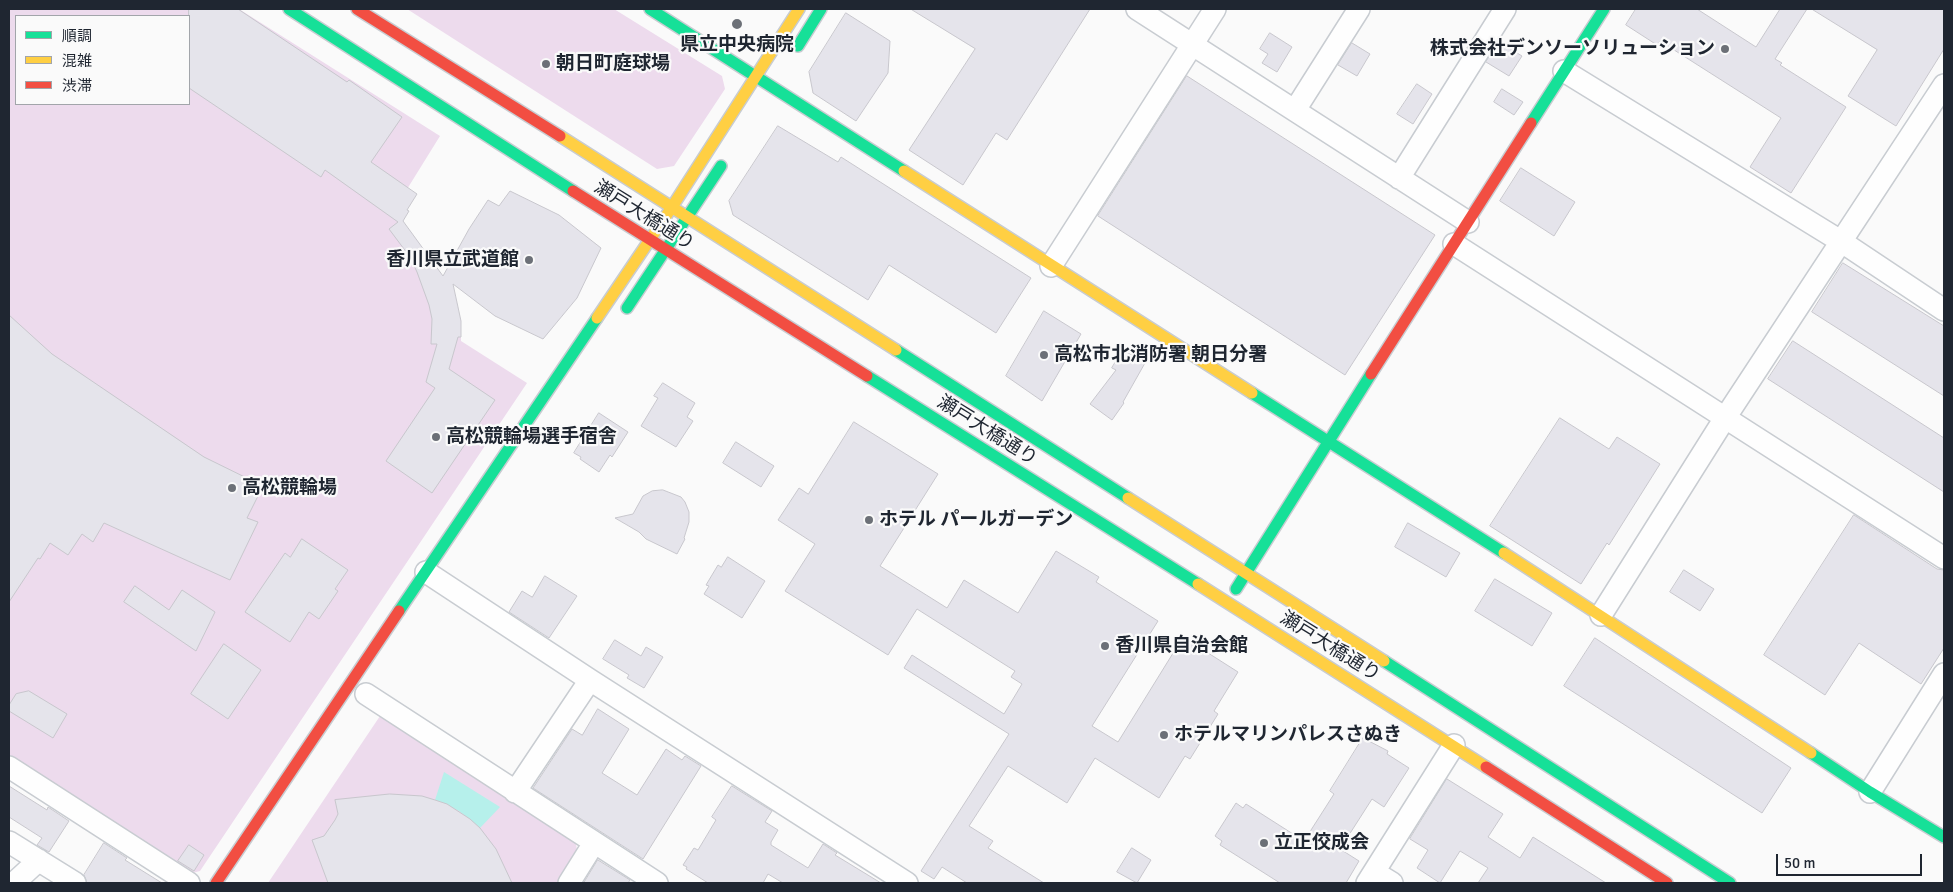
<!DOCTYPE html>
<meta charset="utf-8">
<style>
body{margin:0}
#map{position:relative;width:1953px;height:892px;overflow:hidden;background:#fafafa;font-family:Signika,"Noto Sans JP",sans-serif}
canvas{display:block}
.frame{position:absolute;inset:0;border:10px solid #1f2631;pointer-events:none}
.legend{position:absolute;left:15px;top:15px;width:175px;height:90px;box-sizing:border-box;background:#fafafa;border:1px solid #a2a5aa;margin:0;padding:6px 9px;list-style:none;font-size:15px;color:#1f2631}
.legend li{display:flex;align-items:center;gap:10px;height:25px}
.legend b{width:25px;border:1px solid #a2a5aa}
.scale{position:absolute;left:1776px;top:854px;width:146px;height:22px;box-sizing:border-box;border:2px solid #1f2631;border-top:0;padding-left:6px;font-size:15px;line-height:18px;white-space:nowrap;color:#1f2631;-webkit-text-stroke:4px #fafafa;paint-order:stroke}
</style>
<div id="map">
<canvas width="1953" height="892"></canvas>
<div class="frame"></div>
<ul class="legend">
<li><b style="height:6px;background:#16e098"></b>順調</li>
<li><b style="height:6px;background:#ffcf43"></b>混雑</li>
<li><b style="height:6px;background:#f24e42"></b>渋滞</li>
</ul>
<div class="scale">50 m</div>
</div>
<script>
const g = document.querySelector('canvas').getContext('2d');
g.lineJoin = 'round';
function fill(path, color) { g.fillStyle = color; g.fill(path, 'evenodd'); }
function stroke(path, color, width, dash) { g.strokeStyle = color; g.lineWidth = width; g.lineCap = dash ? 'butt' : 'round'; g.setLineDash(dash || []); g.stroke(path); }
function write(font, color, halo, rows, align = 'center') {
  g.font = font + ' Signika,"Noto Sans JP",sans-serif'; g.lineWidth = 4.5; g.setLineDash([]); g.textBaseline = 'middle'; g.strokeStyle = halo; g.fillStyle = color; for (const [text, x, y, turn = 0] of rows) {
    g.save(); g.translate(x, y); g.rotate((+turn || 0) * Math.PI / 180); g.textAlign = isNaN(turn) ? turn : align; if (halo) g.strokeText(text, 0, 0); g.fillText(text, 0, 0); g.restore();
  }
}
fill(new Path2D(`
 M9,9h230l201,127 -49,79 18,15 36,49 16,42v20l66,42 -327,488 -11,3 -180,-115zM16,16h173v88h-173z
 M407,9h207l108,67 3,13 -51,77 -17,3z
 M380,716l196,127 1,8 -20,32h-289z`), '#eddbed');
fill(new Path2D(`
 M444,772l56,35 -20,21 -21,-17 -24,-11z`), '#b6f0eb');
const building = new Path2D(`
 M189,9h49l109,73 2,-2 53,37 -31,45 46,32 -10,16 2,1 -6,10 40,55 26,-47 19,-29 11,6 11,-15 49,24 42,33 -24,50 -34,41 -48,-23 -42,-32 8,37v16h-3l-9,32 46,31 -63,93 -46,-32 49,-73 -9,-6 11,-38h-6l1,-25 -3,-14 -12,-33 -7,-15 -21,-28 9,-7 -73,-52 -4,7 -132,-89z
 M911,9h179l-83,131 -11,-7 -33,52 -54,-35 66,-101z
 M1636,9h61l59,38 24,-38h27l-32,50 7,4 -2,2 66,42 -55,86 -41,-26 31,-49 -121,-77 -3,4 -31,-20z
 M1812,9h132v40l-48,77 -48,-30 29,-46z
 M846,13l44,28 -2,32 -32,48 -43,-28 -4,-21z
 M1270,33l22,14 -15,25 -15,-9 6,-9 -8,-5z
 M1499,42l23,14 -13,20 -23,-14z
 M1352,43l18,11 -13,22 -19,-11z
 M1187,76l248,159 -90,140 -247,-159z
 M1417,84l15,10 -19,30 -16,-10z
 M1502,89l21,13 -9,13 -20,-13z
 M778,126l60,36 3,-5 190,121 -35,55 -107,-68 -21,35 -135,-85 -4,-14z
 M1521,168l54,34 -21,34 -54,-35z
 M1843,263l101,63v70l-132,-84z
 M1044,311l37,23 -39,67 -36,-25z
 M9,315l43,39 152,103 59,29 -16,32 11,4 -28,58 -126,-57 -11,19 -11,-8 -14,21 -18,-12 -10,16 -2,-1 -29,44z
 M1793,341l151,97v54l-176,-113z
 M1123,350l22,13 -22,39 1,1 -12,17 -22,-16 26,-34 -4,-2z
 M663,383l32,20 -8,14 6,4 -17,26 -35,-21 17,-28 -4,-2z
 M599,413l29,19 -16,25 -2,-2 -11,17 -19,-13 1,-2 -7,-4z
 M1560,418l49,31 8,-12 43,27 -51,81 -2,-2 -26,41 -91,-58z
 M854,422l84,52 -58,92 67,42 17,-28 54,33 38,-62 43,26 -3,5 62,39 -66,105 26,16 65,-105 55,35 -24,39 4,3 -28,45 -5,-3 -26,42 -64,-40 -28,45 -59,-37 -39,60 24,15 -5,7 56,35h-77l-25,-16 -8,12 -13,-8 88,-137 -105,-66 8,-13 92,59 18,-30 -11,-7 4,-6 -98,-62 -29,46 -103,-64 30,-47 -37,-24 21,-32 9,6z
 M736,442l38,24 -13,21 -38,-24z
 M663,490l18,7 4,5 4,10v10l-5,16 1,1 -8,15 -31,-15 -7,-7 -24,-14 18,-4 10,-18 9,-5z
 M1854,515l83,54 7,1v78l-23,36 -62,-41 -34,52 -61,-40z
 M1408,523l52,30 -14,24 -51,-30z
 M302,539l46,31 -13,19 3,2 -19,28 -10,-7 -19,30 -45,-30 40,-59 5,4z
 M728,557l37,24 -23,37 -38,-24 5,-8 -3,-1 12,-20 3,2z
 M1684,570l30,19 -14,22 -30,-19z
 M545,576l32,20 -28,42 -40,-26 13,-21 10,6z
 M1495,579l57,34 -20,33 -57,-35z
 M135,586l34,24 13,-20 33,22 -19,39 -72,-49z
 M1595,638l196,130 -29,45 -198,-127z
 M615,640l26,16 5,-9 17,10 -19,31 -17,-10 2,-3 -26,-16z
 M224,644l37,26 -33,49 -37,-25z
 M29,691l38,23 -14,24 -44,-27v-6l7,-11z
 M598,709l31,20 -27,44 35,22 29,-46 16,11 3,-4 16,10 -58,93 -110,-71 39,-59 10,6z
 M1363,738l25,13 -1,3 22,14 -25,39 -12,-8 -32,50 19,12 -13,22h-66l-60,-38 2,-4 -7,-5 21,-33 7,5 3,-4 58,37 30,-47 -4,-3z
 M1447,779l56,35 -15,23 32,21 13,-21 73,46h-128l10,-15 -28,-17 -20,32 -23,-15 11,-18 -18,-11z
 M9,786l38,24 1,-3 21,14 -20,31 -12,-7 5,-7 -33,-21z
 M732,786l40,25 -7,11 13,8 -7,12v3l37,23 15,-24 14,9 -2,2 46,28h-98l-15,-9 -5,9h-55l-22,-14 1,-2 -4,-2 11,-17 4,2 18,-30 -4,-3z
 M390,794l32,2 13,4 12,4 23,15 10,9 16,21 16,34h-184l-16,-43 12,-4 11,-16 3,-6 -3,-14z
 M104,843l23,15 -2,2 37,23h-75l-3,-8z
 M189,845l15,10 -10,16 -16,-10z
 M1132,848l19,12 -14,23 -20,-11z
 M598,860l32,20 -2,3h-44z`);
fill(building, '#e5e4eb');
stroke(building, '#c8c7cd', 1);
const street = new Path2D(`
 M1137,9l331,213
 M1564,71l278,171 102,68
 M1295,110l64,-101
 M1399,178l106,-169
 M1454,244l490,314
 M1051,266l164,-257
 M426,572l164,108 317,203
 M1601,615l124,-197 219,-333
 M366,694l291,189
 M9,767l180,116
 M515,792l75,-112
 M1870,792l74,-118
 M9,842l66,41
 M1374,872l18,11
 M14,883l25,-23
 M569,883l25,-40
 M1367,883l87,-138`);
const fast = new Path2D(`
 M289,9l284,182
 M650,9l254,162
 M798,46l23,-37
 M1531,123l73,-114
 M627,308l94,-142
 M896,350l232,148
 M867,376l331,208
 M1252,393l252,160
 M1236,589l135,-215
 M399,611l198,-293
 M1384,661l346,222
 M1811,753l59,39 74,45`);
const slow = new Path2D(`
 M560,136l336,214
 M904,171l348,222
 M597,318l75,-111 127,-198
 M1128,498l256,163
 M1504,553l307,200
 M1198,584l288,183`);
const jam = new Path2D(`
 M357,9l203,127
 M573,191l294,185
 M1371,374l160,-251
 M1486,767l181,116
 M216,883l183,-272`);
stroke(street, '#c8ccd1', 24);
stroke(fast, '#c8ccd1', 14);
stroke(slow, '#c8ccd1', 14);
stroke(jam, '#c8ccd1', 14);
stroke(street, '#fefefe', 21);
stroke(fast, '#16e098', 11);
stroke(slow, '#ffcf43', 11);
stroke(jam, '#f24e42', 11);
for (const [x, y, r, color] of [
 [737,24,6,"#6c7077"],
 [1725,49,5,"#6c7077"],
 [546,64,5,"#6c7077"],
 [529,260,5,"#6c7077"],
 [1044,355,5,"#6c7077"],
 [436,437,5,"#6c7077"],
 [232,488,5,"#6c7077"],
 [869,520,5,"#6c7077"],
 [1105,646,5,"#6c7077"],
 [1164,735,5,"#6c7077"],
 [1264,843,5,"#6c7077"]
]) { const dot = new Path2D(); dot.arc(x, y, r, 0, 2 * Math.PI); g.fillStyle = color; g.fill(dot); stroke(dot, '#fafafa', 2); }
write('bold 19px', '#1f2631', '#fafafa', [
 ["県立中央病院",737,45,"center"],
 ["株式会社デンソーソリューション",1715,49,"right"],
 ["朝日町庭球場",556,64],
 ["香川県立武道館",519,260,"right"],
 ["高松市北消防署 朝日分署",1054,355],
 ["高松競輪場選手宿舎",446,437],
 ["高松競輪場",242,488],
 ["ホテル パールガーデン",879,520],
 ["香川県自治会館",1115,646],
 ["ホテルマリンパレスさぬき",1174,735],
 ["立正佼成会",1274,843]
], 'left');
write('19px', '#1f2631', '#fafafa', [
 ["瀬戸大橋通り",644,216,32],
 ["瀬戸大橋通り",987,431,32],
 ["瀬戸大橋通り",1330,647,32]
]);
</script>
